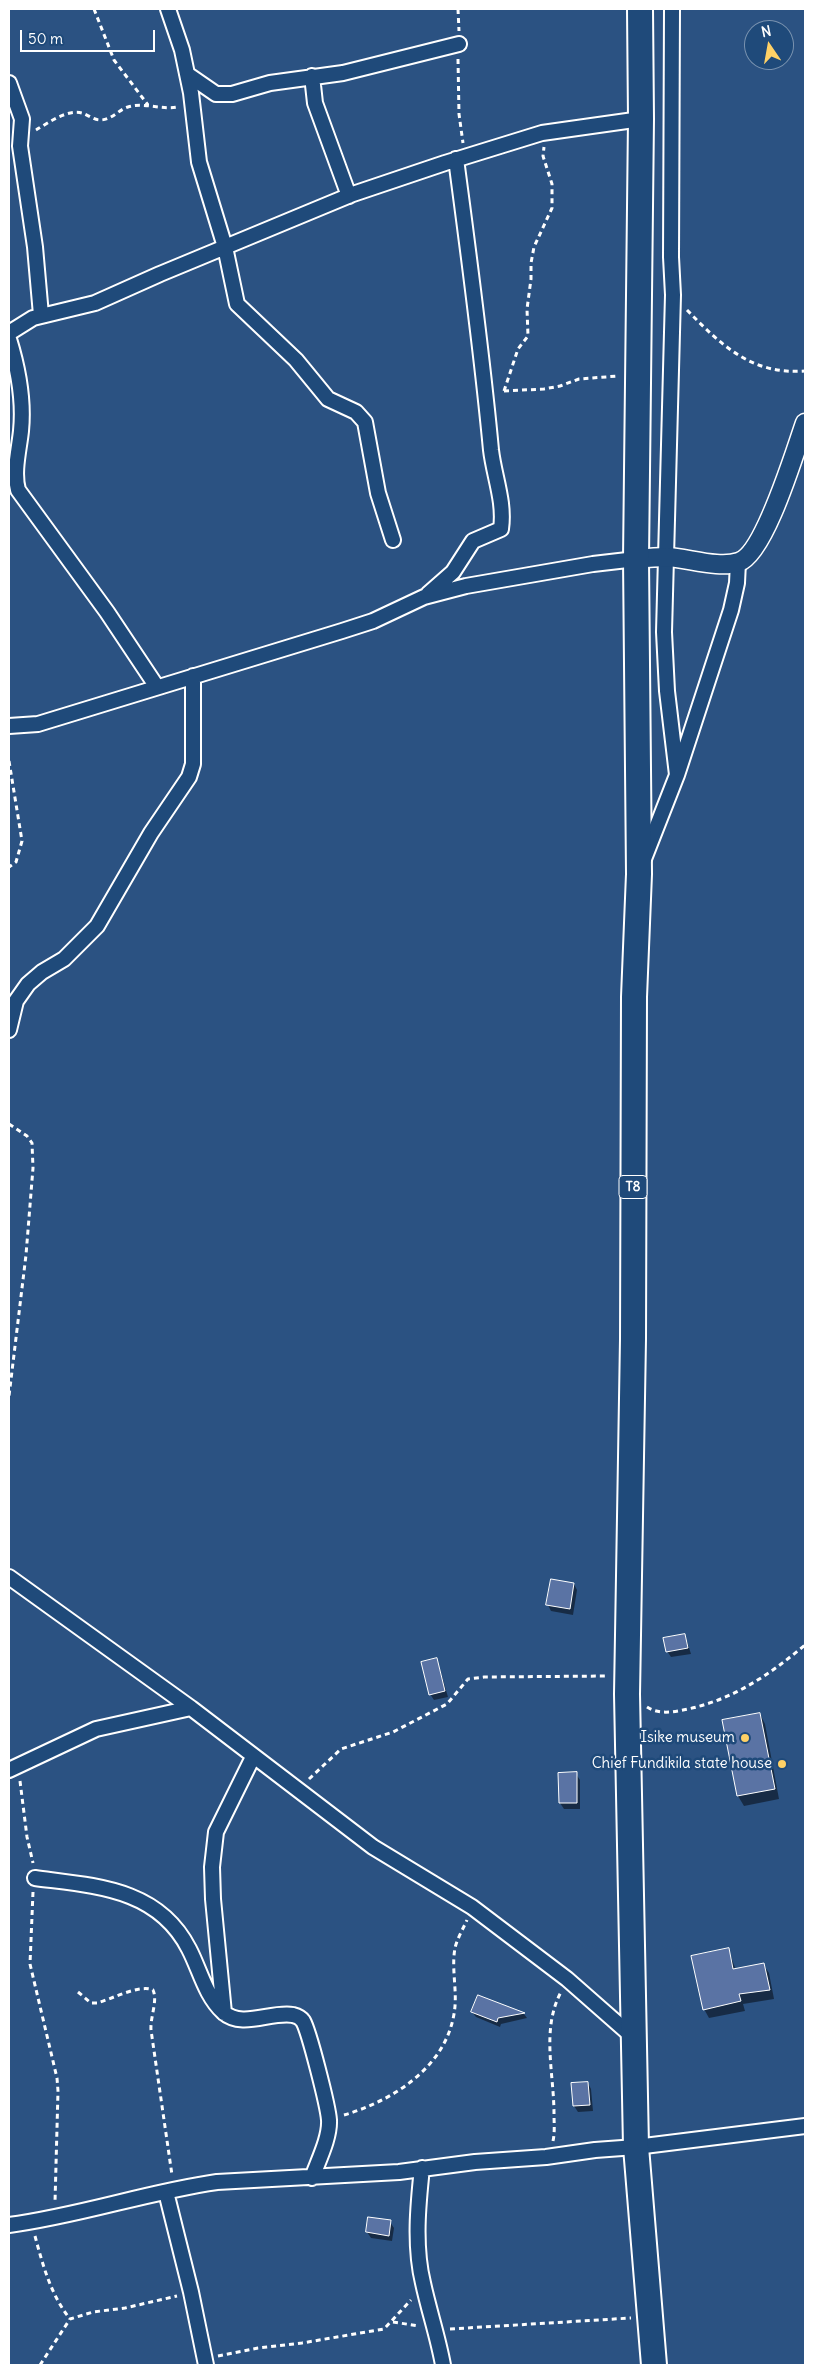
<!DOCTYPE html>
<style>
body{margin:0}
#map{position:relative;width:814px;height:2374px;overflow:hidden;background:#2b5282;font-family:Delius,sans-serif}
canvas{display:block}
.frame{position:absolute;inset:0;border:10px solid #fff;pointer-events:none}
.north{position:absolute;left:744px;top:20px;width:50px;height:50px;box-sizing:border-box;background:#1f4a7a;border:1px solid #7992af;border-radius:50%;rotate:348deg;font-size:14px;font-weight:700;line-height:20px;text-align:center;color:#fff}
.north::after{content:'';display:block;margin:auto;width:18px;height:22px;background:#ffd166;clip-path:polygon(50% 0,100% 100%,50% 72%,0 100%)}
.scale{position:absolute;left:20px;top:30px;width:135px;height:22px;box-sizing:border-box;border:2px solid #fff;border-top:0;padding-left:6px;font-size:15px;line-height:18px;white-space:nowrap;color:#fff;-webkit-text-stroke:4px #1f4a7a;paint-order:stroke}
</style>
<div id="map">
<canvas width="814" height="2374"></canvas>
<div class="frame"></div>
<div class="north">N</div>
<div class="scale">50 m</div>
</div>
<script>
const g = document.querySelector('canvas').getContext('2d');
g.lineJoin = 'round';
function fill(path, color) { g.fillStyle = color; g.fill(path, 'evenodd'); }
function stroke(path, color, width, dash) { g.strokeStyle = color; g.lineWidth = width; g.lineCap = dash ? 'butt' : 'round'; g.setLineDash(dash || []); g.stroke(path); }
function write(font, color, halo, rows, align = 'center') {
  g.font = font + ' Delius,sans-serif'; g.lineWidth = 5; g.setLineDash([]); g.textBaseline = 'middle'; g.strokeStyle = halo; g.fillStyle = color; for (const [text, x, y, turn = 0] of rows) {
    g.save(); g.translate(x, y); g.rotate((+turn || 0) * Math.PI / 180); g.textAlign = isNaN(turn) ? turn : align; if (halo) g.strokeText(text, 0, 0); g.fillText(text, 0, 0); g.restore();
  }
}
fill(new Path2D(`
 M574,1584l3,6 -4,25 -22,-4 -3,-6z
 M685,1635l6,19 -20,3 -4,-6z
 M437,1659l11,38 -14,3 -4,-6z
 M760,1714l5,10 14,75 -35,7 -6,-10 -14,-75z
 M559,1774h17l4,6v29h-16l-4,-6z
 M728,1949l8,21 27,-6 6,9 5,26 -31,5 2,7 -36,7 -5,-9z
 M478,1996l46,18 3,4 -26,6 -1,3 -24,-10 -4,-5z
 M588,2083l3,6 2,22 -15,1 -4,-6z
 M390,2222l4,6 -2,13 -21,-3 -4,-6z`), '#0007');
const building = new Path2D(`
 M551,1579l23,4 -4,26 -24,-4z
 M685,1634l3,14 -22,4 -3,-14z
 M437,1658l8,33 -16,4 -8,-33z
 M760,1713l15,76 -38,7 -15,-76z
 M577,1772v31h-18l-1,-30z
 M729,1948l4,21 31,-6 6,27 -31,4 2,7 -38,9 -12,-54z
 M478,1995l47,18 -27,5 -1,4 -26,-10z
 M588,2082l2,23 -17,1 -2,-23z
 M368,2217l23,3 -2,16 -23,-4z`);
fill(building, '#5a73a4');
stroke(building, '#fff', 1);
const minor = new Path2D(`
 M168,9l14,41 9,43 8,69 26,85 12,57 59,56 32,39 28,13 9,10 13,71 15,47
 M672,9l-1,248 2,38 -9,337 3,59 10,84
 M187,74l29,20h16l38,-11 73,-10 116,-29
 M312,76l3,27 34,93
 M9,83l13,36 -2,27 15,101 6,68
 M9,333l24,-15 62,-15 65,-29 193,-80 92,-31 97,-30 99,-14
 M9,339c9,29 15,62 12,92 -2,19 -8,41 -3,59l89,122 50,75
 M428,594l25,-22 20,-31 28,-12c4,-27 -7,-53 -10,-79 -9,-97 -22,-194 -35,-291
 M9,726l29,-2 304,-93 31,-10 51,-24 42,-11 127,-22 43,-5
 M644,859l33,-84 54,-165 6,-27 1,-21
 M9,1030l7,-29 12,-17 14,-12 22,-13 33,-33 54,-93 38,-56 4,-13v-88
 M9,1577l182,131 182,139 99,60 95,72 66,58
 M9,1770l87,-41 95,-21
 M35,1878c60,8 123,10 154,71 11,21 16,46 34,63 19,17 48,-1 70,3 4,1 8,3 10,6 6,10 25,85 26,99 1,18 -11,41 -17,58
 M224,2013l-11,-114 -1,-32 4,-35 37,-75
 M422,2168c-4,37 -8,78 1,115 6,28 15,54 20,82
 M166,2192l25,100 15,73
 M9,2225c70,-9 138,-33 208,-43l182,-10 76,-10 71,-5 49,-7 41,-3 169,-21`);
const tertiary = new Path2D(`
 M636,559c10,-1 21,-2 31,-2 21,1 52,12 72,5 26,-9 56,-111 66,-139`);
const trunk = new Path2D(`
 M640,9l1,110 -5,440 3,315 -5,123 -1,342 -6,355 9,453 18,218`);
stroke(minor, '#fff', 18);
stroke(tertiary, '#fff', 21);
stroke(trunk, '#fff', 28);
stroke(new Path2D(`
 M94,9l20,51 34,45
 M458,9l1,22
 M458,59l1,55 4,29
 M36,130c12,-7 31,-21 46,-17 6,2 12,7 18,7 12,0 18,-10 28,-13 17,-5 32,3 49,0
 M687,310c35,36 65,65 118,61
 M504,391l14,-42 10,-13 -1,-27 4,-30v-16l3,-16 18,-39v-24l-9,-28 1,-9
 M504,391l40,-2 16,-3 19,-7 39,-3
 M9,761l13,80 -6,21 -7,5
 M9,1124l18,12 5,7 1,25 -7,87 -17,141
 M647,1707c12,8 27,5 41,2 46,-10 81,-34 117,-64
 M309,1779l32,-30 52,-17 54,-28 21,-25 16,-2 123,-1
 M20,1781l7,56 6,26
 M33,1892l-3,72 27,114 1,13 -3,111
 M78,1992l13,11h6c15,-4 42,-19 56,-13 5,11 -3,27 -2,40l21,145
 M344,2115c48,-14 101,-47 110,-101 4,-22 -3,-44 1,-66 2,-9 8,-19 12,-28
 M553,2141c2,-9 1,-18 1,-27 0,-41 -13,-85 7,-122
 M35,2236c8,30 16,59 35,83
 M393,2322l26,4
 M450,2329l181,-11
 M218,2356l40,-8 44,-5 82,-14 27,-29
 M40,2365l30,-46 23,-7 32,-4 52,-12`), '#fff', 3, [5, 4]);
stroke(minor, '#1f4a7a', 14);
stroke(tertiary, '#1f4a7a', 18);
stroke(trunk, '#1f4a7a', 24);
for (const [x, y, r, color] of [
 [745,1738,5,"#ffd166"],
 [782,1764,5,"#ffd166"]
]) { const dot = new Path2D(); dot.arc(x, y, r, 0, 2 * Math.PI); g.fillStyle = color; g.fill(dot); stroke(dot, '#1f4a7a', 2); }
for (const [x, y, w] of [
 [633,1187,28]
]) { const box = new Path2D(); box.roundRect(x - w / 2, y - 11.5, w, 23, 4); g.fillStyle = '#1f4a7a'; g.fill(box); stroke(box, '#fff', 1); }
write('bold 14px', '#fff', null, [
 ["T8",633,1187]
]);
write('15px', '#fff', '#1f4a7a', [
 ["Isike museum",735,1738],
 ["Chief Fundikila state house",772,1764]
], 'right');
</script>
